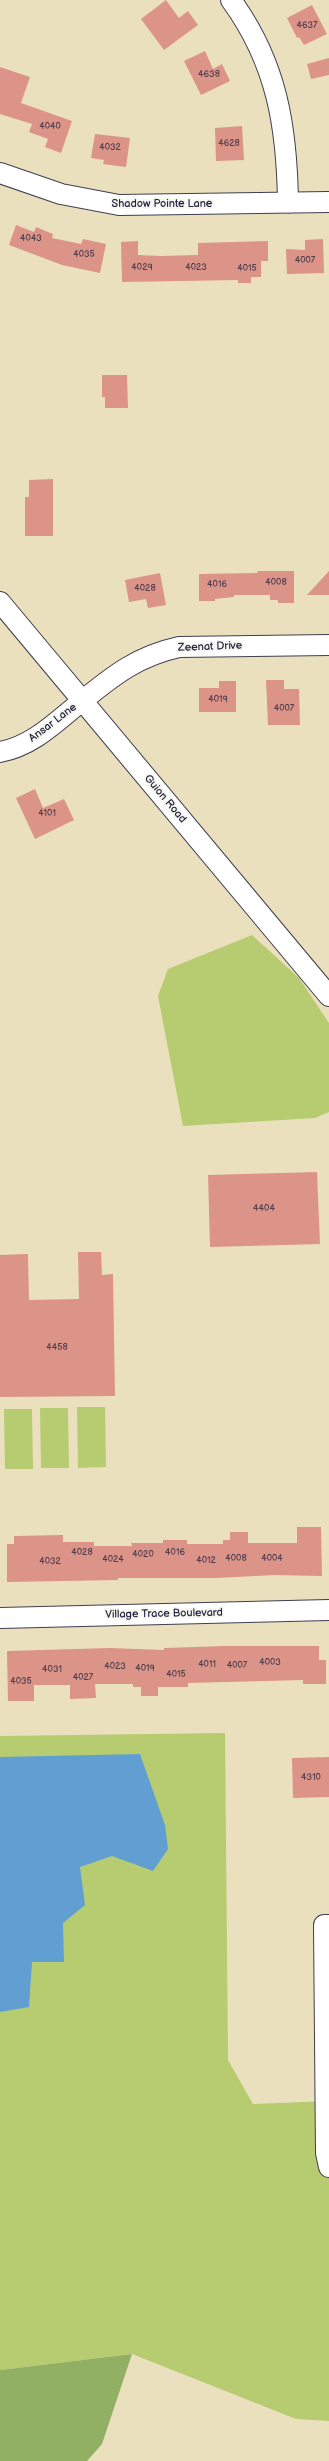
<!DOCTYPE html>
<style>
body{margin:0}
canvas{display:block;background:#eae0be}
</style>
<canvas width="329" height="2461"></canvas>
<script>
const g = document.querySelector('canvas').getContext('2d');
g.lineJoin = 'round';
function fill(path, color) { g.fillStyle = color; g.fill(path, 'evenodd'); }
function stroke(path, color, width, dash) { g.strokeStyle = color; g.lineWidth = width; g.lineCap = dash ? 'butt' : 'round'; g.setLineDash(dash || []); g.stroke(path); }
function write(font, color, halo, rows, align = 'center') {
  g.font = font + ' "Balsamiq Sans",sans-serif'; g.lineWidth = 4; g.setLineDash([]); g.textBaseline = 'middle'; g.strokeStyle = halo; g.fillStyle = color; for (const [text, x, y, turn = 0] of rows) {
    g.save(); g.translate(x, y); g.rotate((+turn || 0) * Math.PI / 180); g.textAlign = isNaN(turn) ? turn : align; if (halo) g.strokeText(text, 0, 0); g.fillText(text, 0, 0); g.restore();
  }
}
fill(new Path2D(`
 M252,935l47,43 30,45v89l-14,6 -132,8 -25,-130 10,-27z
 M77,1407h28l1,60 -28,1z
 M40,1408h28l1,60h-28z
 M4,1409h28l1,60h-28z
 M225,1733l3,327 25,44 76,-3v320l-33,-2 -164,-65 -132,16v-634z`), '#b7cc71');
fill(new Path2D(`
 M132,2354l-30,90 -15,17h-87v-91z`), '#91b063');
fill(new Path2D(`
 M140,1754l25,71 3,24 -15,22 -41,-15 -32,11 5,38 -22,18 1,39h-32l-3,45 -29,5v-255z`), '#619fd3');
fill(new Path2D(`
 M166,0l13,18 9,-7 10,14 -34,25 -23,-31z
 M312,5l15,29 -23,11 -5,-8 -2,1 -10,-20z
 M205,51l8,18 9,-5 8,17 -29,14 -17,-34z
 M329,58v17l-18,4 -4,-15z
 M0,67l30,10 -9,26 51,18 -11,32 -16,-6 3,-8 -19,-7 3,-8 -32,-10z
 M242,126l2,34 -28,1 -1,-33z
 M95,134l35,4 -4,29 -23,-3 1,-4 -13,-2z
 M16,225l18,7 2,-5 17,7 -1,4 29,6 2,-5 23,5 -6,29 -38,-8 -53,-20z
 M323,239l1,34 -37,1 -1,-25 19,1v-10z
 M138,241v14l23,1 37,-1v-12l70,-2v20h-7v16h-10v6h-13v-3l-116,2 -1,-40z
 M102,375h25l1,33h-23v-11h-3z
 M53,479v57h-28v-39h4v-17z
 M257,571h37v32h-16v-3h-8v-5h-36v2l-19,2v2h-16v-27l59,-1z
 M329,571v24h-22z
 M160,573l6,32 -18,3 -2,-9 -17,3 -4,-22z
 M266,680h18v9h15l1,36h-32z
 M219,681h17v31h-37v-24h20z
 M35,789l8,19 21,-9 10,21 -39,19 -19,-41z
 M317,1172l3,72 -110,3 -2,-72z
 M78,1252h23l1,23 11,-1 2,122 -115,1v-142l28,-1 1,46 50,-1z
 M297,1527h24l1,49 -47,-1 -59,3h-98v2l-111,2v-38h7v-8l49,-1v7h31v4h38l-1,-3h32v-3h24v4h36v-4h7v-8h18v11h49z
 M225,1646h94v14h7v24h-23v-4l-115,3v4h-30v9h-17v-9h-8v-3h-38l1,14 -26,1v-14h-36v16h-26l-1,-50 103,-3 54,2v-2z
 M329,1757v40l-36,1 -1,-40z`), '#dc9488');
const minor = new Path2D(`
 M231,0c46,63 56,127 57,203
 M0,173l61,21 58,11 210,-3
 M0,602l329,394
 M0,752c33,-6 57,-31 82,-51 32,-26 56,-45 97,-54l150,-2
 M0,1618l329,-8
 M329,1925h-5l2,228 3,14`);
stroke(minor, '#403e4f', 22);
stroke(minor, '#fff', 20);
write('9px', '#503e4e', null, [
 ["4637",307,26],
 ["4638",209,75],
 ["4040",50,127],
 ["4628",229,144],
 ["4032",110,148],
 ["4043",31,239],
 ["4035",84,255],
 ["4007",305,261],
 ["4029",142,268],
 ["4023",196,268],
 ["4015",247,269],
 ["4008",276,583],
 ["4016",217,585],
 ["4028",145,589],
 ["4019",218,700],
 ["4007",284,709],
 ["4101",47,814],
 ["4404",264,1209],
 ["4458",57,1348],
 ["4028",82,1553],
 ["4016",175,1553],
 ["4020",143,1555],
 ["4008",236,1559],
 ["4004",272,1559],
 ["4024",113,1560],
 ["4012",206,1561],
 ["4032",50,1562],
 ["4003",270,1663],
 ["4011",207,1665],
 ["4007",237,1666],
 ["4023",115,1667],
 ["4019",145,1669],
 ["4031",52,1670],
 ["4015",176,1675],
 ["4027",83,1678],
 ["4035",21,1682],
 ["4310",311,1778]
]);
write('11px', '#22223b', '#f6f6f2', [
 ["Shadow Pointe Lane",162,204],
 ["Zeenat Drive",210,647,-2],
 ["Ansar Lane",53,723,-37],
 ["Guion Road",165,799,50],
 ["Village Trace Boulevard",164,1614,-1]
]);
</script>
